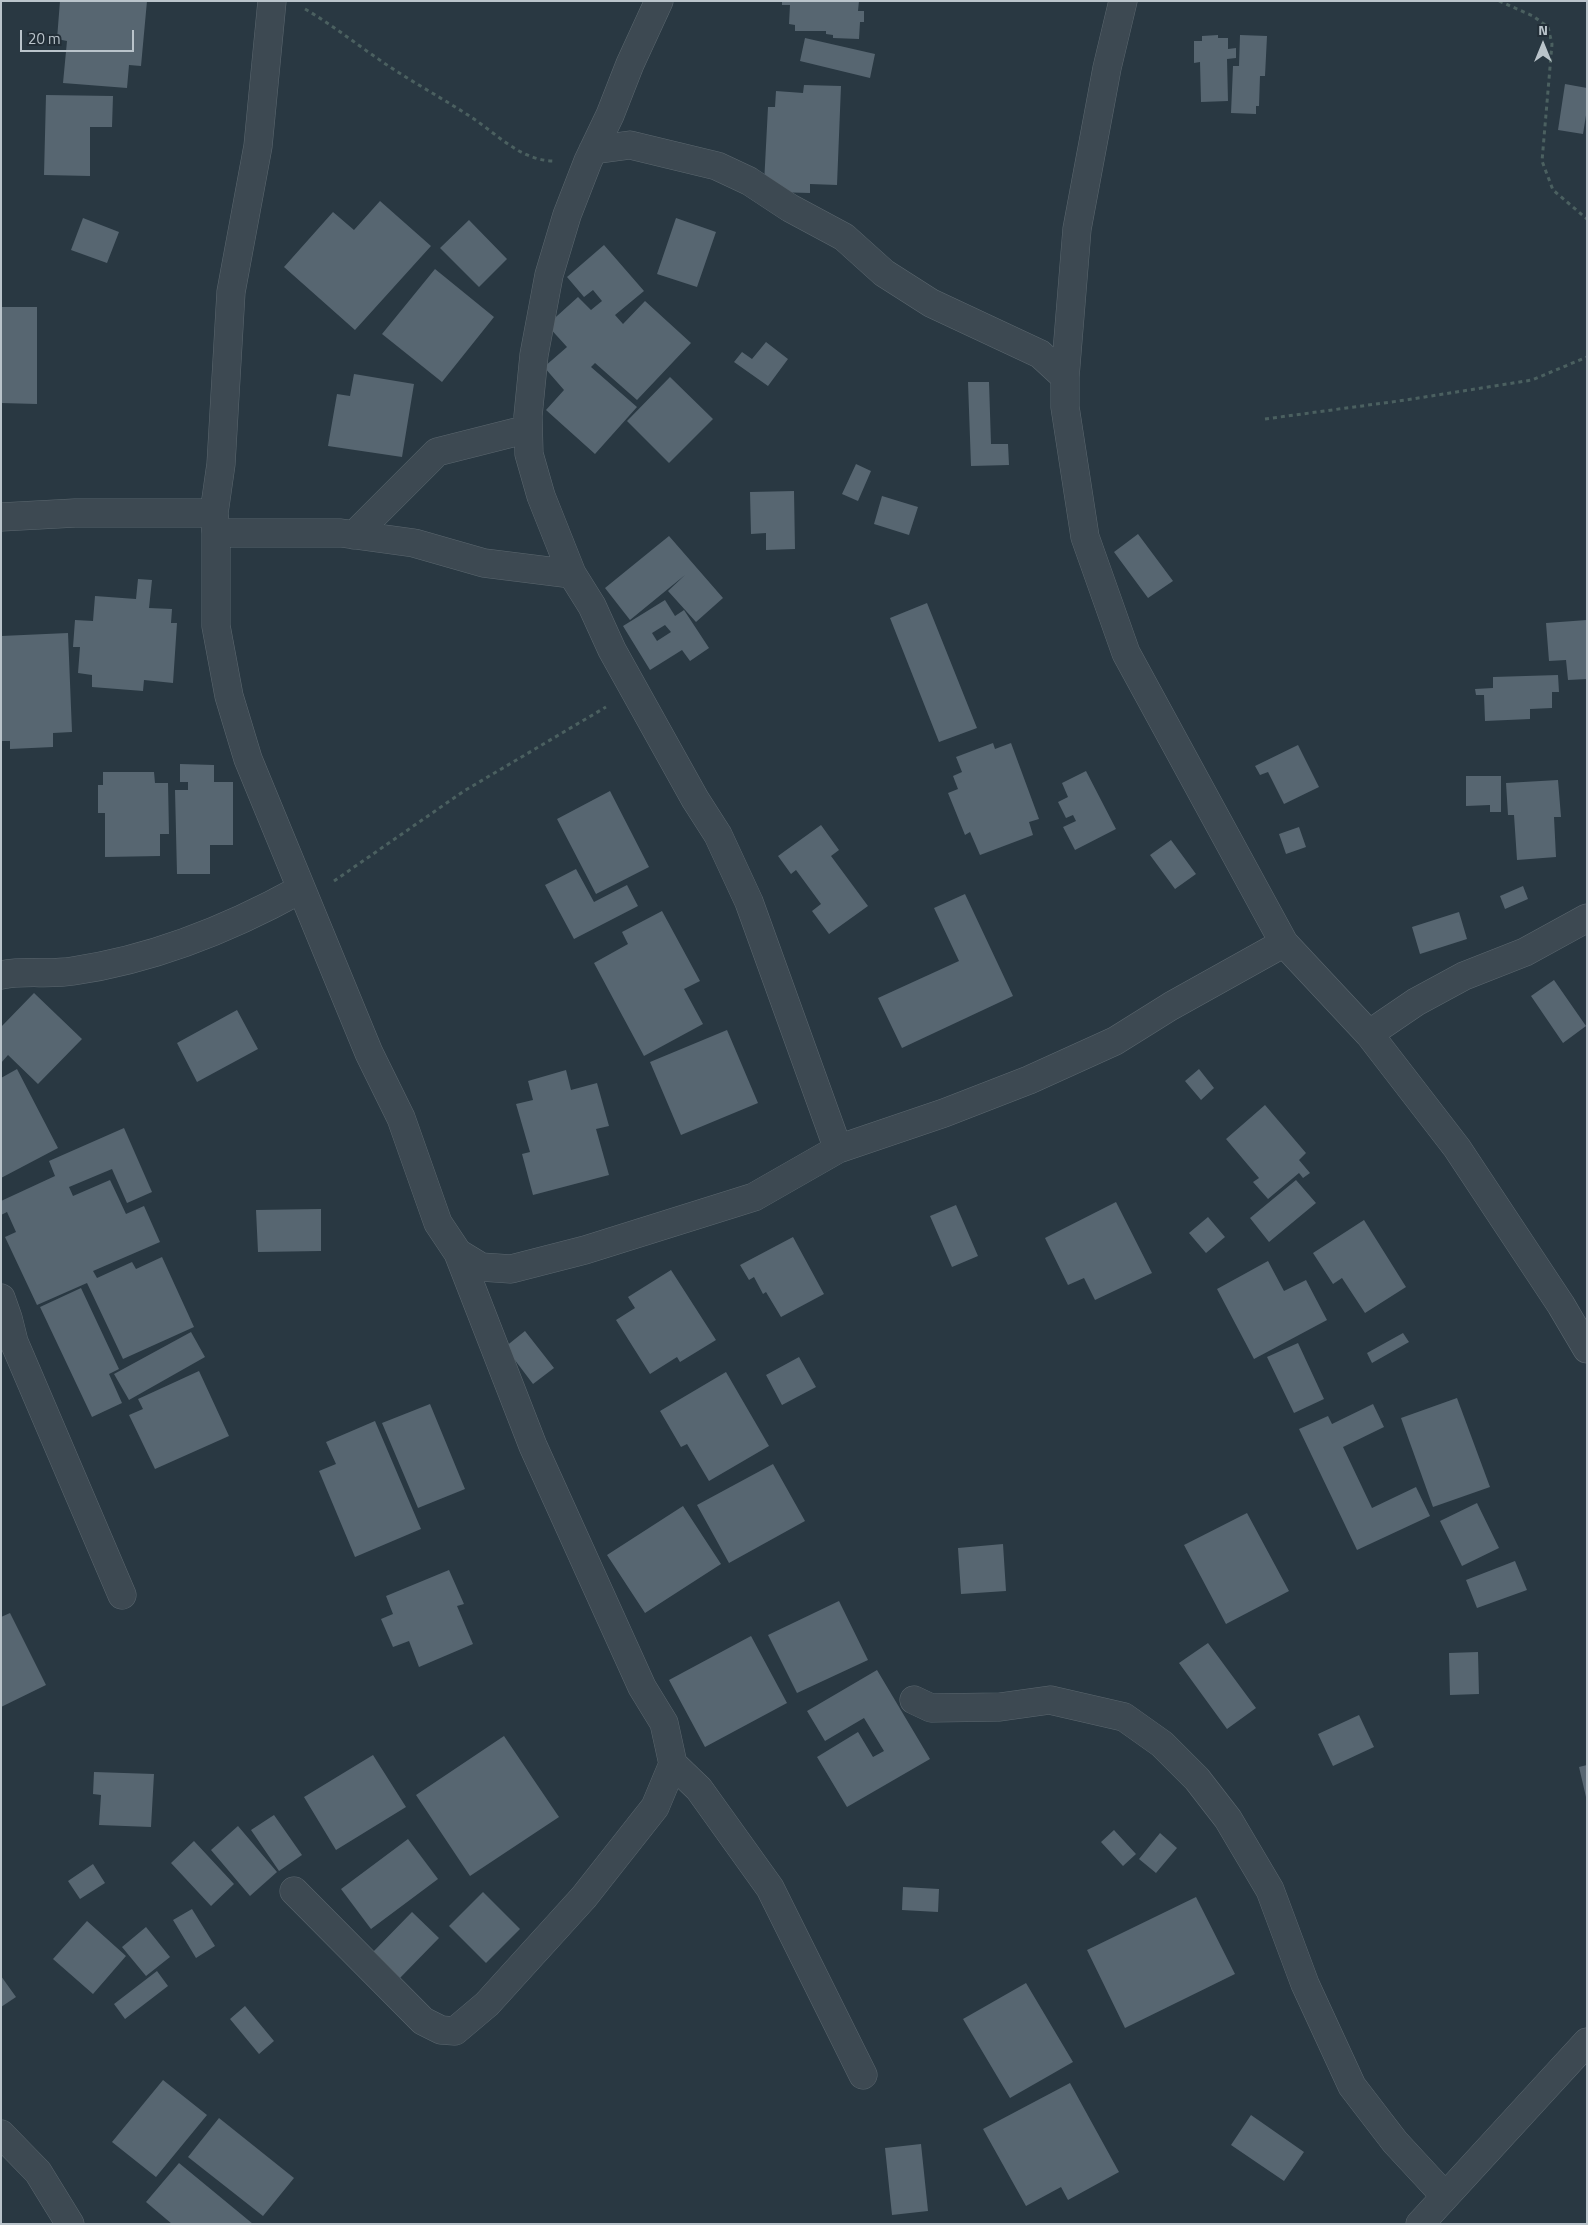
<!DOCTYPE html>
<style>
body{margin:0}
#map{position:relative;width:1588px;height:2225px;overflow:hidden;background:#293842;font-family:"Titillium Web",sans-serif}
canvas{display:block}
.frame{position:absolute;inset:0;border:2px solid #bac4cb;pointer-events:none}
.north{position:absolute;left:1518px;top:20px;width:50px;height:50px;-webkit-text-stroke:4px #222e37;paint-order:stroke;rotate:0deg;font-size:14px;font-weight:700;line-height:20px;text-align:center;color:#bac4cb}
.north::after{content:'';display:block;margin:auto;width:18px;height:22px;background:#bac4cb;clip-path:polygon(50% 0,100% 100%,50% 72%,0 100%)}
.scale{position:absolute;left:20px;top:30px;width:114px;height:22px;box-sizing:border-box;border:2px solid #bac4cb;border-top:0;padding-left:6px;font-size:15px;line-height:18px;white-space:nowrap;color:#bac4cb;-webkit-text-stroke:4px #222e37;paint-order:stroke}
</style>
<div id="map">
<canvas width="1588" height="2225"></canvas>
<div class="frame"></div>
<div class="north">N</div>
<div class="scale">20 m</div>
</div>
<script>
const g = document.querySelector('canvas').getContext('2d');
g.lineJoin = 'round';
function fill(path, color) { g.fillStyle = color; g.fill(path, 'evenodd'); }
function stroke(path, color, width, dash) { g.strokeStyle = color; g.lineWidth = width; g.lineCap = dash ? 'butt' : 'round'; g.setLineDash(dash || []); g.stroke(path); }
fill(new Path2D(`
 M60,1h87l-6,65 -12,-1 -2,23 -64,-5 4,-42 -10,-2z
 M782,1h77l-1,10h6v11h-4l-1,17 -26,-1v-3l-7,-1v-3h-31v-6l-6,-1 1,-19h-8z
 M1218,35v3h10v11l8,-1v10l-9,1 1,42 -27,1 -1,-40 -6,1v-22h8v-5z
 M1240,35l27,1 -2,40h-5l-1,30h-3v8l-25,-1 2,-47h6z
 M805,38l70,16 -5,24 -70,-17z
 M1565,84l22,4v21l-4,25 -25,-4z
 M804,85l37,1 -4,99 -27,-1v9l-36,-1 -10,-8 4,-77h7l1,-16 27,2z
 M46,95l67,1 -1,31h-22v49l-46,-1z
 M380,201l51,45 -76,84 -71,-63 49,-55 21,18z
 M83,218l36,14 -12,31 -36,-13z
 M676,218l40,14 -19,55 -40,-13z
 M469,220l38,39 -28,28 -39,-39z
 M604,245l40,46 -29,24 8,9 22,-23 46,42 -54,57 -42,-37 -4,4 46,40 -42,47 -49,-44 18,-20 -20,-23 23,-20 -20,-22 31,-28 13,13 11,-9 -9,-11 -9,7 -17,-20z
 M435,269l59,48 -52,65 -60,-48z
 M1,307h36v97l-36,-1z
 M766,342l22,17 -20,27 -34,-24 8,-10 10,7z
 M354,374l60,10 -12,73 -74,-11 9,-52 13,2z
 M670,377l43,42 -44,44 -42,-42z
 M968,382h21l2,62h17l1,21 -38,1z
 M856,464l15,7 -13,30 -16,-7z
 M794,491l1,58 -29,1v-17l-15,1 -1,-42z
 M882,496l36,11 -9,28 -35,-11z
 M1138,534l35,47 -25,17 -34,-46z
 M669,536l54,62 -27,24 -28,-31 17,-16 -55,45 -25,-32z
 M138,579l14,1 -3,28 23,1 -1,14h6l-4,60 -29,-3 -1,11 -51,-4v-12l-14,-2 2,-26h-7l2,-27 18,1 2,-25 41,3z
 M665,600l10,16 9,-6 25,38 -19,13 -8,-11 -32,20 -27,-44zM665,625l6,7 -14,9 -5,-8z
 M927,603l50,125 -38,14 -49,-124z
 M1587,620v59l-19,1 -2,-20 -17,1 -3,-38z
 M68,633l4,99 -19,1v14l-43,2v-8h-9v-105z
 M1558,675l1,17h-7v16l-22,1v10l-45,2 -1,-26h-8l-1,-6 18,-1v-11z
 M993,743l2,6 16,-6 28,76 -10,3 4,13 -53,20 -10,-23 -5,3 -17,-42 10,-4 -5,-13 9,-4 -6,-15z
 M1298,745l21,42 -35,17 -16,-32 -8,3 -5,-9z
 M180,764l34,1v17h19v63h-23v29h-33l-2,-84h13v-8h-8z
 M1086,771l30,58 -41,21 -12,-23 13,-6 -3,-6 -7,3 -8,-16 10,-5 -6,-14z
 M103,772h51l1,11h13l1,51h-9v22l-55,1v-44h-7v-28h5z
 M1466,776h35v36h-11v-7l-24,1z
 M1558,780l3,37h-7l2,40 -39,3 -3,-45h-6l-2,-32z
 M610,791l39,76 -53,27 -39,-75z
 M821,825l18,25 -8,6 37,50 -39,28 -17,-23 9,-7 -25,-34 -5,4 -13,-18z
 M1299,827l7,20 -20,7 -7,-20z
 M1171,840l25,34 -21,15 -25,-34z
 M576,869l18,33 33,-17 11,21 -64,33 -29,-54z
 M1523,886l5,13 -23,10 -5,-13z
 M965,894l48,102 -111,52 -24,-50 81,-37 -25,-53z
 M662,911l38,70 -16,8 19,35 -59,32 -50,-93 34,-19 -6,-12z
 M1459,912l8,27 -47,15 -8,-27z
 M1554,980l32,46 -23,17 -32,-47z
 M34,993l48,46 -44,45 -30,-29 -7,8v-36z
 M237,1010l21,39 -61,33 -20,-39z
 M727,1030l31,73 -77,32 -31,-73z
 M17,1069l41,79 -57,30v-100z
 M1199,1069l15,19 -13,12 -16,-19z
 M566,1070l5,20 26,-7 12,43 -13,3 13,46 -76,20 -11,-41 8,-2 -14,-48 17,-4 -5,-19z
 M1265,1105l41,48 -7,7 11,13 -7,5 -4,-5 -31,26 -15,-17 6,-4 -33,-39z
 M124,1128l28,64 -25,11 -15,-34 -43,18 4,9 37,-16 16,34 18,-8 16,36 -67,29 4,7 35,-16 4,7 26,-12 32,70 -71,32 -36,-76 -50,22 -32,-68 11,-5 -9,-20 -6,3v-14l54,-25 -6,-15z
 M1296,1180l20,23 -47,39 -19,-24z
 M1116,1202l36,71 -57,27 -11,-22 -16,7 -23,-47z
 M956,1205l22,51 -26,11 -22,-51z
 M321,1209v42l-63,1 -2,-42z
 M1208,1217l17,20 -19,16 -17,-20z
 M1364,1220l42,67 -41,26 -23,-35 -9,6 -20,-31z
 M793,1237l31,57 -43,23 -15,-25 -3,2 -9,-17 -5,3 -9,-15z
 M1268,1261l16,30 22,-11 21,40 -73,39 -37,-70z
 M671,1270l45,70 -36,22 -3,-5 -27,17 -34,-54 19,-12 -7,-11z
 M81,1288l38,81 -10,5 13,29 -30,14 -52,-110z
 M525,1331l29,37 -21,16 -28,-37z
 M191,1332l14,25 -76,43 -15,-26z
 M1403,1333l6,9 -37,21 -5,-10z
 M1298,1343l26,56 -30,14 -27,-56z
 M799,1357l17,30 -34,18 -16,-30z
 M199,1371l30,65 -74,33 -26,-54 14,-6 -5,-10z
 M726,1372l43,74 -60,35 -22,-37 -6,3 -21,-36z
 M1457,1398l33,89 -57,20 -32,-89z
 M430,1404l35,85 -47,19 -36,-85z
 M1373,1404l11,23 -41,20 29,61 44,-21 14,29 -73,34 -58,-121 29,-13 4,8z
 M375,1421l46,108 -66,28 -36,-86 17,-7 -10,-22z
 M773,1464l32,57 -76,42 -32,-58z
 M1477,1503l22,45 -37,18 -22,-45z
 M683,1506l38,58 -76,49 -38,-58z
 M1247,1513l42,78 -63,33 -42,-79z
 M1003,1544l3,47 -45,3 -3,-46z
 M1515,1561l12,29 -50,18 -11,-28z
 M449,1570l15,34 -7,2 16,38 -54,23 -10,-26 -16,6 -12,-28 12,-5 -7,-18z
 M839,1601l29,59 -71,33 -29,-58z
 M10,1613l36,72 -45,22v-90z
 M751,1636l36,67 -82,44 -36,-67z
 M1208,1643l48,65 -29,21 -48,-66z
 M1478,1652l1,42 -29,1 -1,-42z
 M877,1670l53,89 -83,48 -30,-50 41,-25 15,25 11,-6 -20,-33 -39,23 -18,-30z
 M1359,1715l15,32 -41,19 -15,-32z
 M504,1736l55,81 -89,59 -54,-81z
 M373,1755l33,52 -70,43 -32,-53z
 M1587,1765v31l-1,1 -7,-30z
 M94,1772l60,2 -3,53 -52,-2 2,-30 -8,-1z
 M274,1815l28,40 -23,16 -28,-41z
 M238,1826l39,46 -27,24 -39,-46z
 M1114,1830l22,24 -13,12 -22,-24z
 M1160,1833l17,15 -21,25 -17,-14z
 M408,1839l30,40 -67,50 -30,-40z
 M194,1841l40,43 -23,22 -40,-43z
 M93,1864l12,19 -25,16 -12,-18z
 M903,1887l36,2 -1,23 -36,-2z
 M483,1892l37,37 -34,34 -37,-37z
 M1196,1897l39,77 -110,54 -38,-78z
 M192,1909l23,37 -19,12 -23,-38z
 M412,1912l27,26 -40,41 -27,-26z
 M87,1921l39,35 -33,38 -40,-35z
 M146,1927l24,30 -24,19 -24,-29z
 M157,1971l11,15 -43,33 -11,-15z
 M1,1976l15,21 -15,10z
 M1026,1983l47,79 -63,36 -47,-79z
 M245,2006l29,35 -15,13 -29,-35z
 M163,2080l44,35 -51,62 -44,-35z
 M1070,2083l49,89 -51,28 -7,-13 -35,19 -43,-77z
 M1251,2115l53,37 -20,29 -53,-36z
 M219,2118l75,60 -31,38 -75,-59z
 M921,2144l7,67 -36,4 -7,-67z
 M179,2163l74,61h-81l-26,-22z`), '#576671');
const street = new Path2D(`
 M272,1l-14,145 -27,146 -10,172 -7,49 2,20v93l13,70 19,63 121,294 32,65 37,105 20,30 23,14 30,2 74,-19 169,-53 84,-48 106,-36 85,-33 86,-39 56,-35 113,-63
 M659,1l-29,63 -20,51 -22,46 -21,54 -18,60 -15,80 -6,61 1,38 12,42 31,78 20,32 20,44 83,149 23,36 31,67 89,247
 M1123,1l-16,67 -30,161 -12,148v30l20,130 41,116 158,290 85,91 88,114 104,157 26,44
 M593,150l37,-5 87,21 32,15 41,27 54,29 40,36 47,30 109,51 25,23
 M1,517l74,-4h139
 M216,533h125l73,10 70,20 88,11
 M354,535l83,-83 91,-23
 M1,975c24,-5 48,0 72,-4 82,-12 156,-42 228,-82
 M1369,1034l47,-32 48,-26 61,-24 62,-34
 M1,1298l7,20 6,24 108,253
 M914,1700l17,8 69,-1 50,-7 74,17 38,27 35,35 31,40 42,71 35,94 47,102 43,56 50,54
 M673,1764l26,25 71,99 93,187
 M294,1891l129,130 18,9 14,1 32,-27 97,-107 71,-90 18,-43 -9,-41 -22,-36 -109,-241 -75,-193
 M1,2134l37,38 32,52
 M1420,2224l167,-182`);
stroke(street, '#5b676f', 29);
stroke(new Path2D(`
 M1499,1l34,15 15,11 4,17 -10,117 11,29 34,29
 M305,9c24,14 46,31 69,47 32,23 67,41 100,63 25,17 47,41 79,42
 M1265,419l141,-19 126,-20 55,-23
 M334,881l130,-90 142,-84`), '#4b6060', 3, [4, 4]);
stroke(street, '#3d4952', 28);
</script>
